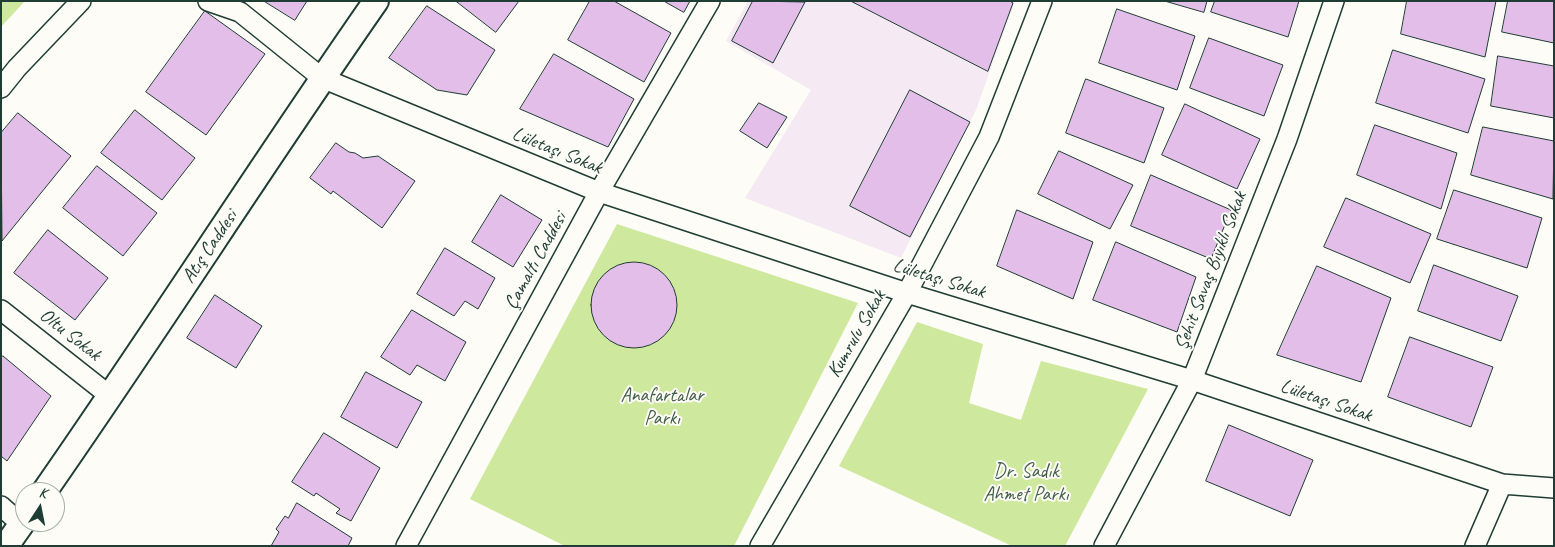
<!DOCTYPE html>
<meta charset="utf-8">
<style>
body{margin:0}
#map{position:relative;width:1555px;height:547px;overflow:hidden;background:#fdfcf7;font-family:Caveat,sans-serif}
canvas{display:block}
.frame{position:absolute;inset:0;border:2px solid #1f3d34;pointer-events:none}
.north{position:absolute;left:15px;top:482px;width:50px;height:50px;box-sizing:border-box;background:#fdfcf7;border:1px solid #a4b0a9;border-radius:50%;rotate:11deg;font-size:14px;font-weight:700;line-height:20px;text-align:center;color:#1f3d34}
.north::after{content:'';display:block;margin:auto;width:18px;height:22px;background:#1f3d34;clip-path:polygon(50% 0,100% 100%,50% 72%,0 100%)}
</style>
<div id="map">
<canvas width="1555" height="547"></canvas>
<div class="frame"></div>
<div class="north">K</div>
</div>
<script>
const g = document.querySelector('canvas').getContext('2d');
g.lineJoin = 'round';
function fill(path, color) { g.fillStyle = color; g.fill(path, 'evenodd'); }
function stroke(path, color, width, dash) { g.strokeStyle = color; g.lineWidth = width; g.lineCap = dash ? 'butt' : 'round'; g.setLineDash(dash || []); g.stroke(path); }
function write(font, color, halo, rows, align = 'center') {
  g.font = font + ' Caveat,sans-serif'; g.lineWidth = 4; g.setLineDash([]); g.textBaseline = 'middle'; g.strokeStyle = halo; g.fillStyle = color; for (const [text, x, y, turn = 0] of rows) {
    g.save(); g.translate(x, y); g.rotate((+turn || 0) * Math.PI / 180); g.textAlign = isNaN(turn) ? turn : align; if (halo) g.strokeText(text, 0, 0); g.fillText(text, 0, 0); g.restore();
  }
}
fill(new Path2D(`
 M748,1h267l-39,109 -75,148 -156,-60 66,-108 -85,-49z`), '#f5e9f3');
fill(new Path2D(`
 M1,1h24l-24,26z
 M617,224l241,79 -124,243h-169l-95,-47z
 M917,322l66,22 -14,59 52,17 20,-59 107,28 -83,157h-53l-173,-80z`), '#cee89e');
const building = new Path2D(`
 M264,1h43l-12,19z
 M456,1h63l-23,31z
 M590,1h24l57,32 -27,49 -76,-42z
 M664,1h26l-6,11z
 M753,1l52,1 -32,61 -41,-22z
 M851,1h159l3,2 -25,68z
 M1165,1h42l-3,11z
 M1215,1h84l-11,36 -77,-25z
 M1407,1h89l-11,56 -84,-23z
 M1508,1h46v42l-52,-11z
 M427,6l68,44 -28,45 -30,-5 -48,-32z
 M1117,9l78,27 -18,54 -78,-27z
 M205,11l60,43 -59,81 -60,-43z
 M1209,38l74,27 -19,51 -74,-28z
 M1393,50l92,29 -17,54 -92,-30z
 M554,54l80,45 -26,48 -88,-38z
 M1498,56l56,10v52l-63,-12z
 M1086,79l78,29 -20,55 -78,-30z
 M910,90l60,32 -60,115 -60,-31z
 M759,103l28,14 -20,31 -27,-17z
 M1185,104l75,35 -23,50 -75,-34z
 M135,110l60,48 -33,42 -61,-47z
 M18,113l53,43 -69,85 -1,-108z
 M1375,125l82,28 -16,56 -84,-34z
 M1483,127l71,14 -1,58 -82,-24z
 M336,143l13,9 6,1 8,5 15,-2 37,25 -33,47 -49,-37 -2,3 -21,-16z
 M1059,151l74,34 -23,44 -72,-35z
 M97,166l60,47 -34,43 -60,-48z
 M1151,175l80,35 -20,49 -80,-33z
 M1454,190l88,28 -15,50 -90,-29z
 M501,195l41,25 -29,47 -41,-25z
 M1346,198l85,36 -21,49 -86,-36z
 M1017,210l76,32 -20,57 -76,-33z
 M48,230l60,48 -33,42 -61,-47z
 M1116,242l80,35 -19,55 -84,-32z
 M445,248l50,30 -17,31 -13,-8 -11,15 -37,-22z
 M591 305a43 43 0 1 1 86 0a43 43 0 1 1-86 0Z
 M1434,265l84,31 -17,45 -83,-30z
 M1317,266l74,32 -30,84 -84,-27z
 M215,295l47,31 -26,42 -49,-30z
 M412,310l54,32 -21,39 -28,-16 -7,10 -29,-18z
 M1410,337l83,30 -22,60 -83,-30z
 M3,356l48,40 -44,65 -6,-5v-98z
 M366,372l56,30 -25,46 -56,-31z
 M1229,425l84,35 -23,56 -84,-35z
 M324,433l56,35 -29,53 -15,-8 4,-4 -24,-16 -2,3 -22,-14z
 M297,503l55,35 -4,8h-77l8,-14 -3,-3 9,-13 3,2z`);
fill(building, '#e3bee9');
stroke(building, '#1f3d34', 1);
const minor = new Path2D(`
 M208,1l32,11 82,66 277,114 308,101 285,87 310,104 52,4
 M1,88l16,-20 64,-67
 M1,310l109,86
 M1,506l20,18
 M406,546l193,-354 111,-191
 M760,546l147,-253 82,-156 53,-136
 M1104,546l88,-166 95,-241 47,-138
 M1475,546l27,-62`);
const tertiary = new Path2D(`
 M44,492c113,-162 219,-329 332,-491
 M6,546l19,-27`);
stroke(minor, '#1f3d34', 22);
stroke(tertiary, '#1f3d34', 28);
stroke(minor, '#fdfcf7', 19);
stroke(tertiary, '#fdfcf7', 24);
write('20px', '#1f3d34', '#fdfcf7', [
 ["Lületaşı Sokak",557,151,22],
 ["Atış Caddesi",210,247,-56],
 ["Çamaltı Caddesi",536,261,-61],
 ["Şehit Savaş Bıyıklı Sokak",1211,271,-69],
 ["Lületaşı Sokak",939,279,17],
 ["Kumrulu Sokak",857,334,-60],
 ["Oltu Sokak",70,335,38],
 ["Lületaşı Sokak",1326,401,19]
]);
write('20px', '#425f49', '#fdfcf7', [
 ["Anafartalar",662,396],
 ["Parkı",662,419],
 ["Dr. Sadık",1026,472],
 ["Ahmet Parkı",1026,495]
]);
</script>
